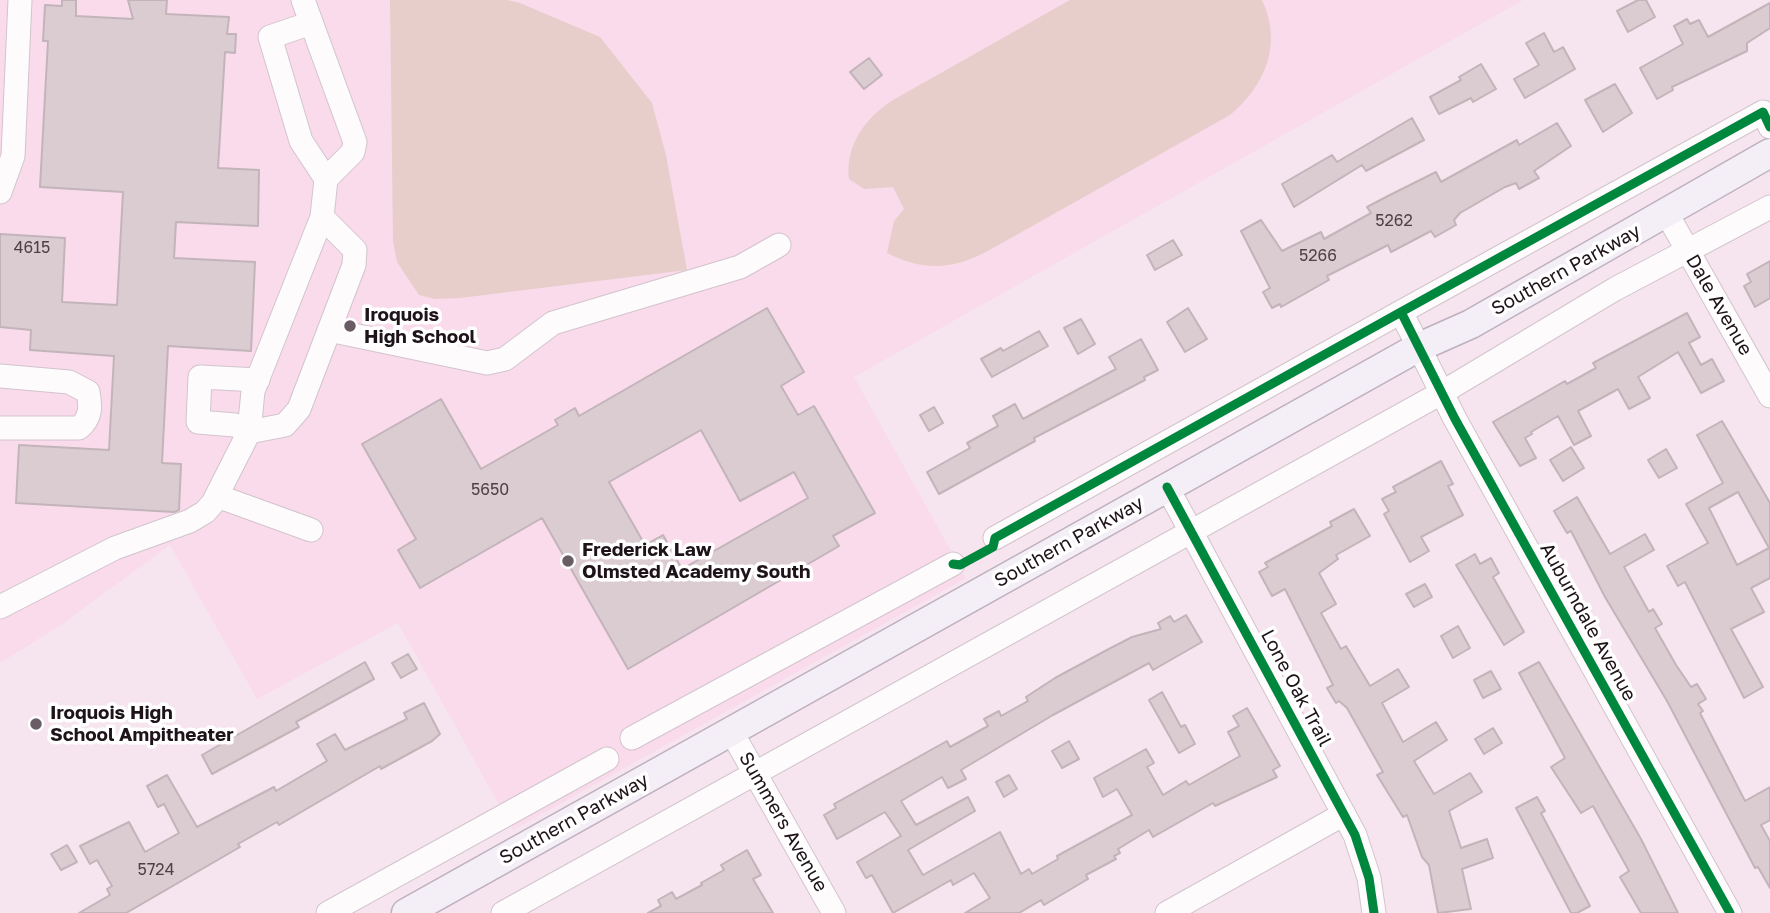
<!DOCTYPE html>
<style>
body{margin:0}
canvas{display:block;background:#f6e5ef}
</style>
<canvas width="1770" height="913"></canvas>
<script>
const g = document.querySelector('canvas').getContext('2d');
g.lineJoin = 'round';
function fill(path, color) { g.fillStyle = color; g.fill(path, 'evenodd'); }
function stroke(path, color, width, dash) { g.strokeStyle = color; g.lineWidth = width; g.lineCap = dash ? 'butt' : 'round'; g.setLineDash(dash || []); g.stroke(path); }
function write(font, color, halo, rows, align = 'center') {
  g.font = font + ' "Golos Text",sans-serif'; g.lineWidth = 7; g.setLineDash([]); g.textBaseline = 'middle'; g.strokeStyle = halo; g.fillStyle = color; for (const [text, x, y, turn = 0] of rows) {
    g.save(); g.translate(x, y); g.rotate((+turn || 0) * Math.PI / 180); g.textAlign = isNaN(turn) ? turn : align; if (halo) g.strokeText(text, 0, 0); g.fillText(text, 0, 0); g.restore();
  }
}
fill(new Path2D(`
 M0,0h1523l-669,377 112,201 -453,252 -115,-207 -141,76 -87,-154 -109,80 -61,38z`), '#f9dbec');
fill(new Path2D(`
 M390,0h117l13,3 80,34 52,66 14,52 21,115 -227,28 -25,1 -16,-4 -22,-33 -4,-21z
 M1070,0h192c21,44 3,86 -32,115l-244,137c-35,18 -63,19 -99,1l7,-32 10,-12 -11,-22 -29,2 -15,-10c-4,-34 17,-62 44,-79z`), '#e7cecb');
const building = new Path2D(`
 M62,0h14v16l57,3 -5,-19h39l-1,14 63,3 -2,17h9l-1,19 -10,-1 -7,116 41,2 -1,56 -82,-4 -2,36 81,4 -4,89 -83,-5 -6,117 19,1 -2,46 -5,2 -158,-9 3,-58 90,5 5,-94 -84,-6 1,-20 -31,-3v-93l65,4 -3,64 55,3 6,-113 -83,-5 8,-146h-5l2,-36 17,1z
 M1638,0h8l9,17 -27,15 -11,-21z
 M1770,3v25l-23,15v8l-75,36 1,3 -16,9 -17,-31 43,-24 -9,-18 13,-7 3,5 9,-4 9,17z
 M1544,33l10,19 9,-5 12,22 -50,29 -11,-19 25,-14 -13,-22z
 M869,58l13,17 -18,14 -14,-17z
 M1481,64l15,25 -23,13 -2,-4 -32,16 -9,-17 31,-17 -2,-3z
 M1615,84l17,29 -29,19 -18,-32z
 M1412,118l12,22 -58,31 -4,-6 -68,42 -12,-23 50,-29 5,7z
 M1557,123l14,23 -37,25 5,7 -20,11 -3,-6 -11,4 -45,26 -6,7 2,5 -21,12 -4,-6 -40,21 -3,-7 -61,31 2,4 -48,27 -1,-3 -8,4 -9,-16 7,-4 -29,-57 20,-11 21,31 39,-19 3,7 47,-26 -4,-6 21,-11 48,-24 5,10 76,-42 2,5z
 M1173,240l9,15 -27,15 -8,-15z
 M1770,261v37l-15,9 -11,-21 7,-4 -4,-8z
 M767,308l37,64 -23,14 17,29 16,-9 61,107 -42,23 6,10 -211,123 -86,-151 -122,70 -22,-38 18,-11 -54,-95 79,-45 40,70 77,-44 -3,-5 20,-12 4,8zM701,430l39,71 54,-29 14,26 -126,71 -19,-34 -18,10 -36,-63z
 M1188,308l19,31 -22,13 -18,-30z
 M1687,313l13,24 -11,6 12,22 11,-6 12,22 -23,12 -23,-41 -40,25 12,21 -21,11 -11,-20 -40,22 13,25 -17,9 -16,-29 -27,16 1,2 -7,4 11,20 -16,8 -27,-44 72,-41 2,3 29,-16 -3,-5z
 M1081,319l14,25 -17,10 -14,-26z
 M1039,331l9,15 -56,31 -11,-18 20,-11 2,3z
 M1141,339l17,31 -14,7 1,3 -111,58 1,3 -96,53 -12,-22 43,-24 -3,-5 31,-17 -5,-10 22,-12 8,15 93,-50 -7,-12z
 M934,407l9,16 -14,8 -9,-16z
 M1722,421l48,82v75l-19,10 13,24 -33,17 32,58 -19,11 -59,-116 -7,4 -11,-20 41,-23 -22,-39 37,-21 -26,-48zM1738,492l31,56 -32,17 -28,-57z
 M1571,447l13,21 -21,13 -13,-21z
 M1666,449l11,19 -18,10 -11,-18z
 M1441,461l12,23 -5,2 15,29 -42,22 8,14 -19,11 -26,-48 5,-3 -7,-12 14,-7 -3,-5z
 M1577,497l33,57 35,-20 9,16 -30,17 25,45 4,-3 9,15 -7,4 21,37 15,22 6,-3 9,15 -8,5 5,7 -3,2 45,88 25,-14v33l-9,5 9,16v47l-12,-21 -3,1 -88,-167 -62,-104 -34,-66 -4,2 -13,-22z
 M1354,509l16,27 -34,19 2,4 -19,14 17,31 -15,9 20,36 5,-3 24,40 28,-17 11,18 -27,16 21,39 33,-20 11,18 -33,21 20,33 36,-21 12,19 -33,19 12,37 26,-9 6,19 -31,11 9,40 -33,4 -9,-48 -7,-8 -15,-42 -4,2 -26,-42 6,-3 -36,-64 -8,-7 -3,2 -9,-15 6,-3 -48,-96 -13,7 -13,-24 9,-5 -3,-4 67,-37 -2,-4z
 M1475,554l5,10 11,-6 8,15 -6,4 31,55 -20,13 -48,-80z
 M1425,584l7,13 -18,10 -8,-13z
 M1186,615l16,27 -49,28 -4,-7 -96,52 -92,55 5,9 -18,9 -6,-11 -41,24 15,24 52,-28 7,14 -67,39 15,25 77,-43 21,42 8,-5 3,5 26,-15 -1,-3 75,-41 -15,-26 -14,8 -9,-19 52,-29 8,14 -7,4 16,28 23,-14 3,4 51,-29 -12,-24 11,-6 -6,-10 14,-8 33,58 -7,4 4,7 -62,29 -2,-3 -60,34 -4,-7 -31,19 2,4 -6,3 2,3 -30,16 2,4 -44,26 -3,-5 -22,13h-54l25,-15 -16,-25 -21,12 -2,-5 -58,33 -21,-38 -6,3 -9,-16 44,-26 -16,-24 -48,27 -13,-24 12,-7 -2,-4 113,-63 3,6 38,-21 -4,-7 15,-8 2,5 27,-15 -2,-4 29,-19 50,-27 27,-14 29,-8 -3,-6 12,-7 4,6z
 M1458,626l12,22 -17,10 -12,-22z
 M408,654l9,15 -16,9 -9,-15z
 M365,662l9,17 -78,43 3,5 -87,47 -10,-19z
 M1539,662l102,177 37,74h-37l-21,-36 9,-6 -36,-65 -12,7 -30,-46 14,-9 -46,-85z
 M1491,671l10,18 -18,9 -9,-18z
 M1162,692l19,35 4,-2 10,19 -16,9 -30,-53z
 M424,703l16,31 -8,7 -51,28 -1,-3 -101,59 -2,-3 -39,22 2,3 -114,66h-47l31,-18 -3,-6 5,-3 -15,-26 -7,4 -10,-18 49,-24 16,30 34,-19 -15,-29 -6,3 -11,-21 20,-11 30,52 77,-40 2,4 51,-30 -10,-17 18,-10 10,16 62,-31 -3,-6z
 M1493,728l9,15 -18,11 -9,-15z
 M1069,741l10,18 -17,9 -10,-17z
 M1009,775l8,14 -13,8 -8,-15z
 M1537,797l8,14 -4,2 49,93 -13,7h-6l-55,-105z
 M67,845l10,17 -16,8 -10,-16z
 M747,850l14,25 -8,4 20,34h-125l13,-7 -3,-6 14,-8 4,7 26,-14 -1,-2 23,-13 -3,-5z`);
fill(building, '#dbccd1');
stroke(building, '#c2b4b9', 2);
const minor = new Path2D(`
 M311,23l-41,14 31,104 25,38
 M0,192l13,-36 7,-156
 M1667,214l103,182
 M1401,312l362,-200 7,15
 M329,330l158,33 18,-4 48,-36 187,-56 39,-22
 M0,376l69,6 19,10c3,15 3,26 -9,36h-79
 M258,380l-58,-3 -2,45 37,3 14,7 36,-7 14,-16 55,-144 1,-15 -33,-33
 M1167,487l188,348 14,43 5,35
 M217,496l94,34
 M995,538l406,-226 54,107 275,494
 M0,607l115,-59 75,-27 15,-9 8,-9 36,-71 4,-41 69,-174 4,-38 27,-27 2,-10 -52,-142
 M731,731l103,182
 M632,738l321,-174
 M328,913l279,-154
 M503,913l940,-521 172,-103 155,-82
 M1167,913l177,-99`);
const major = new Path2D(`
 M406,913l1011,-565 54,-24 299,-171`);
stroke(minor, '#d2c4cc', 25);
stroke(major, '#beb0bf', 31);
stroke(minor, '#fefbfd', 23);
stroke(major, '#f4eef6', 28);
stroke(new Path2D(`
 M1401,312l362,-200 7,15
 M1167,487l188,348 14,43 5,35
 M953,564l7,1 33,-18 2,-9 406,-226 54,107 275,494`), '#00873e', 9);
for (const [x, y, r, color] of [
 [350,326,7,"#6a5c64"],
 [568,561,7,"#6a5c64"],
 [36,724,7,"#6a5c64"]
]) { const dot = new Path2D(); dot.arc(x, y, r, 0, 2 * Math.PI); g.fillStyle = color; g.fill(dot); stroke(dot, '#fff', 2.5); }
write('16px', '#4d4147', null, [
 ["5262",1394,221],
 ["4615",32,248],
 ["5266",1318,256],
 ["5650",490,490],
 ["5724",156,870]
]);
write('19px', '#1e1319', '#fff', [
 ["Southern Parkway",1566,270,-29],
 ["Dale Avenue",1719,305,60],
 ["Southern Parkway",1069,542,-29],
 ["Auburndale Avenue",1588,622,61],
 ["Lone Oak Trail",1296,688,62],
 ["Southern Parkway",574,819,-29],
 ["Summers Avenue",783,822,60]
]);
write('bold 19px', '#1e1319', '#fff', [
 ["Iroquois",364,315],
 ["High School",364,337],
 ["Frederick Law",582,550],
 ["Olmsted Academy South",582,572],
 ["Iroquois High",50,713],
 ["School Ampitheater",50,735]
], 'left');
</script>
